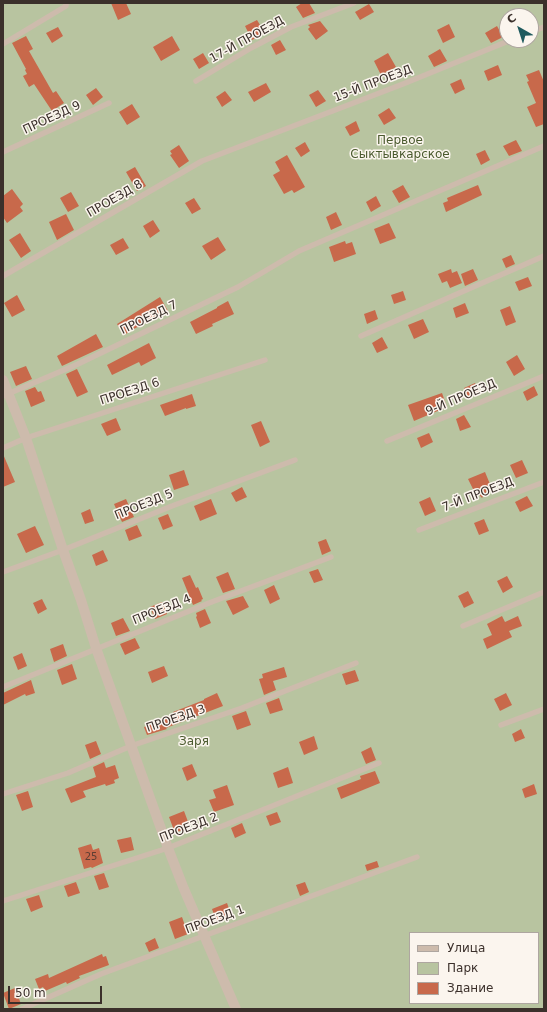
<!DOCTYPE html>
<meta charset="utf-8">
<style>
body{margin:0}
#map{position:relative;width:547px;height:1012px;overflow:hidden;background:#f4ebe1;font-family:"DejaVu Sans",sans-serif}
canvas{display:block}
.frame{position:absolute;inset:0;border:4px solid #3b302b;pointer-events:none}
.legend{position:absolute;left:409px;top:932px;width:130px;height:72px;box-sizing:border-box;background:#fbf5ee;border:1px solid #aea6a0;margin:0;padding:5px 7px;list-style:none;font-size:12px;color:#3b302b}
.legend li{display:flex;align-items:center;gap:8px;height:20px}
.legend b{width:20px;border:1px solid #aea6a0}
.north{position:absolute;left:499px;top:8px;width:40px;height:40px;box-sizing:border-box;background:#fbf5ee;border:1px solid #aea6a0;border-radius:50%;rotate:321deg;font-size:11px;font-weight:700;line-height:16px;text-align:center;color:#3b302b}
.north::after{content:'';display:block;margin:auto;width:14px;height:18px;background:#1f5a5e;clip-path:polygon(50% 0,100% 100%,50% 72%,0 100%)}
.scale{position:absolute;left:8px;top:986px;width:94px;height:18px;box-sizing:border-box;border:2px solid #3b302b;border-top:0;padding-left:5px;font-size:12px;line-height:14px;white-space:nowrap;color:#3b302b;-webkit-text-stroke:3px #fbf5ee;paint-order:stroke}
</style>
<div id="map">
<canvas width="547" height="1012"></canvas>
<div class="frame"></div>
<ul class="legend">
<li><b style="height:5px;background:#cdbbac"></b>Улица</li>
<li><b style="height:11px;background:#b8c4a0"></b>Парк</li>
<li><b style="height:11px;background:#c8694b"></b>Здание</li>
</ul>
<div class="north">С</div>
<div class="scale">50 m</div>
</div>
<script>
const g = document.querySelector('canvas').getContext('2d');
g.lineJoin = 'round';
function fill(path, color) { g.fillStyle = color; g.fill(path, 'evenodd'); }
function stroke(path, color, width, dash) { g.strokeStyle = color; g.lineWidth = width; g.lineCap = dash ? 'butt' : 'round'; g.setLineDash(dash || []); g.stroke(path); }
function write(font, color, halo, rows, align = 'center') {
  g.font = font + ' "DejaVu Sans",sans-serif'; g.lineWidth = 3; g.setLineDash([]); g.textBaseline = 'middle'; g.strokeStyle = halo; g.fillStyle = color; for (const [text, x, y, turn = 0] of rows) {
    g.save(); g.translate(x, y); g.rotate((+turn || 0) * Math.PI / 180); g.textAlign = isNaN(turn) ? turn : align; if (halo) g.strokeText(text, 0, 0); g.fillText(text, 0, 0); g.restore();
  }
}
fill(new Path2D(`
 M3,3h541v1006h-541zM507,16h24v24h-24zM410,933h128v70h-128z`), '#b8c4a0');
fill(new Path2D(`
 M111,3h15l5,11 -13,6z
 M302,3h7l6,10 -12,5 -7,-11z
 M369,4l5,8 -14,8 -5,-8z
 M257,20l8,13 -13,7 -7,-14z
 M320,21l8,10 -12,9 -8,-11 2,-2 -2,-2z
 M449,24l6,13 -12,6 -6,-13z
 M497,26l6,11 -12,6 -6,-10z
 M58,27l5,9 -11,7 -6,-10z
 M26,36l7,13 -4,2 24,42 3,-2 8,12 -12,8 -18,-27 -5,3 -6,-11 4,-2 -2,-4 1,-1 -14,-26z
 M172,36l8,14 -19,11 -8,-14z
 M280,40l6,10 -10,5 -5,-10z
 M440,49l7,12 -13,6 -6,-11z
 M203,53l6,10 -10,6 -6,-10z
 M388,53l8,14 -15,8 -7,-14z
 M498,65l4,10 -14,6 -4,-10z
 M539,70l5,12v42l-8,3 -9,-20 9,-4 -9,-21 2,-1 -3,-6z
 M461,79l4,10 -10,5 -5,-10z
 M266,83l5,9 -17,10 -6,-10z
 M96,88l7,9 -10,8 -7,-10z
 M318,90l8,11 -10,6 -7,-12z
 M225,91l7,9 -10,7 -6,-10z
 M132,104l8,13 -13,8 -8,-13z
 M389,108l7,10 -12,7 -6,-10z
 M356,121l4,10 -10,5 -5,-9z
 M516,140l6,11 -13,5 -6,-10z
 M305,142l5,9 -9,6 -6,-9z
 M179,145l10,16 -10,7 -9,-13 2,-1 -2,-3z
 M485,150l5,10 -9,5 -5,-11z
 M287,155l18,32 -11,6 -2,-3 -8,4 -11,-19 7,-4 -5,-9z
 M135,167l11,19 -9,5 -11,-19z
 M403,185l7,12 -11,6 -7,-12z
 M478,185l4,10 -36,17 -3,-9 5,-2 -1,-3z
 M12,189l11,15 -3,3 3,4 -16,12 -4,-6v-21z
 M71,192l8,14 -11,6 -8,-14z
 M376,196l5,10 -10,6 -5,-10z
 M194,198l7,11 -9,5 -7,-11z
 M336,212l6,13 -11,5 -5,-13z
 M66,214l8,16 -17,10 -8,-18z
 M153,220l7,11 -10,7 -7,-12z
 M389,223l7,15 -16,6 -6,-15z
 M20,233l11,18 -10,7 -12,-18z
 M218,237l8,13 -15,10 -9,-14z
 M123,238l6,10 -13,7 -6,-10z
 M345,241l1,3 6,-2 4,12 -22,8 -5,-15z
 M511,255l4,9 -9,4 -4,-9z
 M451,269l1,4 5,-2 5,12 -12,5 -3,-7 -5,2 -4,-9z
 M473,269l5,11 -13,6 -4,-12z
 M528,277l4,9 -13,5 -4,-9z
 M403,291l3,9 -12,4 -3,-9z
 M17,295l8,15 -13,7 -8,-14z
 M160,297l8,14 -13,8 -1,-2 -30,18 -7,-11z
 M228,301l6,13 -22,10 1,2 -17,8 -6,-12 27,-14v-1z
 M465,303l4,10 -13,5 -3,-10z
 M510,306l6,16 -10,4 -6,-16z
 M375,310l3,9 -11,5 -3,-10z
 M423,319l6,13 -15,7 -6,-14z
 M96,334l7,13 -41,19 -5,-10z
 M382,337l6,11 -11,5 -5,-10z
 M149,343l7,15 -15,8 -2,-4 -27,13 -5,-10z
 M517,355l8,14 -11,7 -8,-14z
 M26,366l6,13 -16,7 -6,-14z
 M77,369l11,23 -11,5 -11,-23z
 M475,383l4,9 -11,5 -4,-9z
 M534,386l4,9 -11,6 -4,-9z
 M35,387l3,5 3,-1 4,10 -14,6 -6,-16z
 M442,393l5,14 -33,14 -6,-16z
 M192,394l4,12 -10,3v-1l-21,8 -5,-11z
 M464,415l7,12 -11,4 -4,-12z
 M116,418l5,12 -14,6 -6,-12z
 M261,421l9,21 -10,5 -9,-22z
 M429,433l4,9 -12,6 -4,-10z
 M3,454l12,28 -12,5z
 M522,460l6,13 -12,5 -6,-13z
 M184,470l5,15 -15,5 -5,-15z
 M485,472l7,17 -5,2 -5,7 -8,-9h-1l-5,-10z
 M242,487l5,10 -11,5 -5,-9z
 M527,496l6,10 -13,6 -5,-10z
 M430,497l6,14 -11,5 -6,-14z
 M126,499l8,18 -12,5 -8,-18z
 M211,499l6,15 -17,7 -6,-15z
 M90,509l4,12 -9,3 -4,-11z
 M168,514l5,12 -10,4 -5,-12z
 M484,519l5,12 -10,4 -5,-12z
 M137,525l5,11 -13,5 -4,-11z
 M35,526l9,19 -18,8 -9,-19z
 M326,539l5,12 -9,4 -4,-13z
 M103,550l5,11 -12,5 -4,-11z
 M318,569l5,11 -9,3 -5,-11z
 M228,572l7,17 -12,4 -7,-16z
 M190,575l6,13 2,-1 5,12 -2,1 1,1 -9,4 -11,-27z
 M507,576l6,11 -10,6 -6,-12z
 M274,585l6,14 -10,5 -6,-14z
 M468,591l6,12 -10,5 -6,-12z
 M243,596l6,11 -16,8 -7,-14z
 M42,599l5,10 -9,5 -5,-11z
 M162,602l5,12 -12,5 -5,-12z
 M205,609l6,14 -11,5 -4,-11 1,-1 -1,-3z
 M502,616l3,6 13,-6 4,10 -13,5 3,6 -25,12 -4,-10 9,-4 -5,-11z
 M123,618l7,13 -14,5 -5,-13z
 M135,638l5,10 -15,7 -5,-11z
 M63,644l4,12 -13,6 -4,-13z
 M22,653l5,13 -9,4 -5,-13z
 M72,664l5,15 -15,6 -5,-15z
 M164,666l4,10 -16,7 -4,-11z
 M284,667l3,10 -14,4 3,9 -12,5 -5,-16 4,-1 -1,-4z
 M355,670l4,11 -13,4 -4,-11z
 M31,680l4,13 -9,3 -1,-2 -22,11v-12z
 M217,693l6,13 -57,22 1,1 -20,6 -3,-8 30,-12 -1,-3 31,-12v-1z
 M506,693l6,12 -12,6 -6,-12z
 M279,698l4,12 -13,4 -4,-11z
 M246,711l5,14 -14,5 -5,-14z
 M521,729l4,9 -10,4 -3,-8z
 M314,736l4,13 -14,6 -5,-13z
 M96,741l5,13 -11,5 -5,-14z
 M371,747l5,13 -10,4 -5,-12z
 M104,762l2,6 9,-3 4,13 -5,2 1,3 -9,3 -1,-2 -22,7 3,6 -15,6 -6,-14 31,-12 -3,-10z
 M192,764l5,12 -10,5 -5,-13z
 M288,767l5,16 -15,5 -5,-15z
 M375,771l5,12 -39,16 -4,-11 24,-9 -1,-3z
 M534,784l3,10 -12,4 -3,-9z
 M227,785l7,20 -20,7 -5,-12 7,-2 -3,-8z
 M28,791l5,16 -11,4 -6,-16z
 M184,811l6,16 -15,6 -6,-16z
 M277,812l4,10 -11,4 -4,-10z
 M242,823l4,10 -11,5 -4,-10z
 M131,837l3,13 -13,3 -4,-13z
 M91,844l2,6 6,-2 4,15 -11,5 -1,-1 -7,2 -6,-21z
 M377,861l2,6 -12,4 -2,-6z
 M104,873l5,14 -10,3 -5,-14z
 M76,882l4,11 -12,4 -4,-11z
 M305,882l4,10 -9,4 -4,-11z
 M39,895l4,12 -12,5 -5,-13z
 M227,903l5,14 -15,6 -5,-14z
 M182,917l6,17 -13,5 -6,-17z
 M155,938l4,10 -10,4 -4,-9z
 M102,954l1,3 3,-1 3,9 -30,11 1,2 -13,6 -1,-2 -21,9 -2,-4 -4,2 -4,-10 13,-5 1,4z
 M15,988l6,16 -12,5 -6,-16z`), '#c8694b');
stroke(new Path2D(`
 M531,32l13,-5
 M3,44l63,-38v-3
 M196,81l55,-33 40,-21 63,-24
 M3,152l106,-49
 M3,276l199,-115 201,-77 108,-44
 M361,336l183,-80
 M3,396l75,-32 160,-77 61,-36 245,-105
 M387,441l157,-65
 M3,448l23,-10 239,-78
 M419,530l125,-48
 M3,572l60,-22 109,-44 123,-46
 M463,626l81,-34
 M3,687l206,-84 122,-46
 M501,725l43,-16
 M3,794l65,-21 63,-27 111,-38 114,-45
 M3,901l165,-53 211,-85
 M22,1009l79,-35 316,-117`), '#cdbbac', 5.5);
stroke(new Path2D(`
 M3,380l23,58 37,112 18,50 15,48 72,200 16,41 52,120`), '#cdbbac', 10);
write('10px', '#5e3e33', null, [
 ["25",91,857]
]);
write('12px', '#3b302b', '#fbf5ee', [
 ["17-Й ПРОЕЗД",247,40,-29],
 ["15-Й ПРОЕЗД",373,84,-21],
 ["ПРОЕЗД 9",52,118,-25],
 ["ПРОЕЗД 8",115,199,-30],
 ["ПРОЕЗД 7",149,318,-26],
 ["ПРОЕЗД 6",130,392,-18],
 ["9-Й ПРОЕЗД",461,398,-23],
 ["7-Й ПРОЕЗД",478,495,-21],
 ["ПРОЕЗД 5",144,505,-22],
 ["ПРОЕЗД 4",162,610,-22],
 ["ПРОЕЗД 3",176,719,-19],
 ["ПРОЕЗД 2",189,828,-21],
 ["ПРОЕЗД 1",215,920,-20]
]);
write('12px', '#4a5a2e', '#fbf5ee', [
 ["Первое",400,141],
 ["Сыктывкарское",400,155],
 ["Заря",194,742]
]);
</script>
